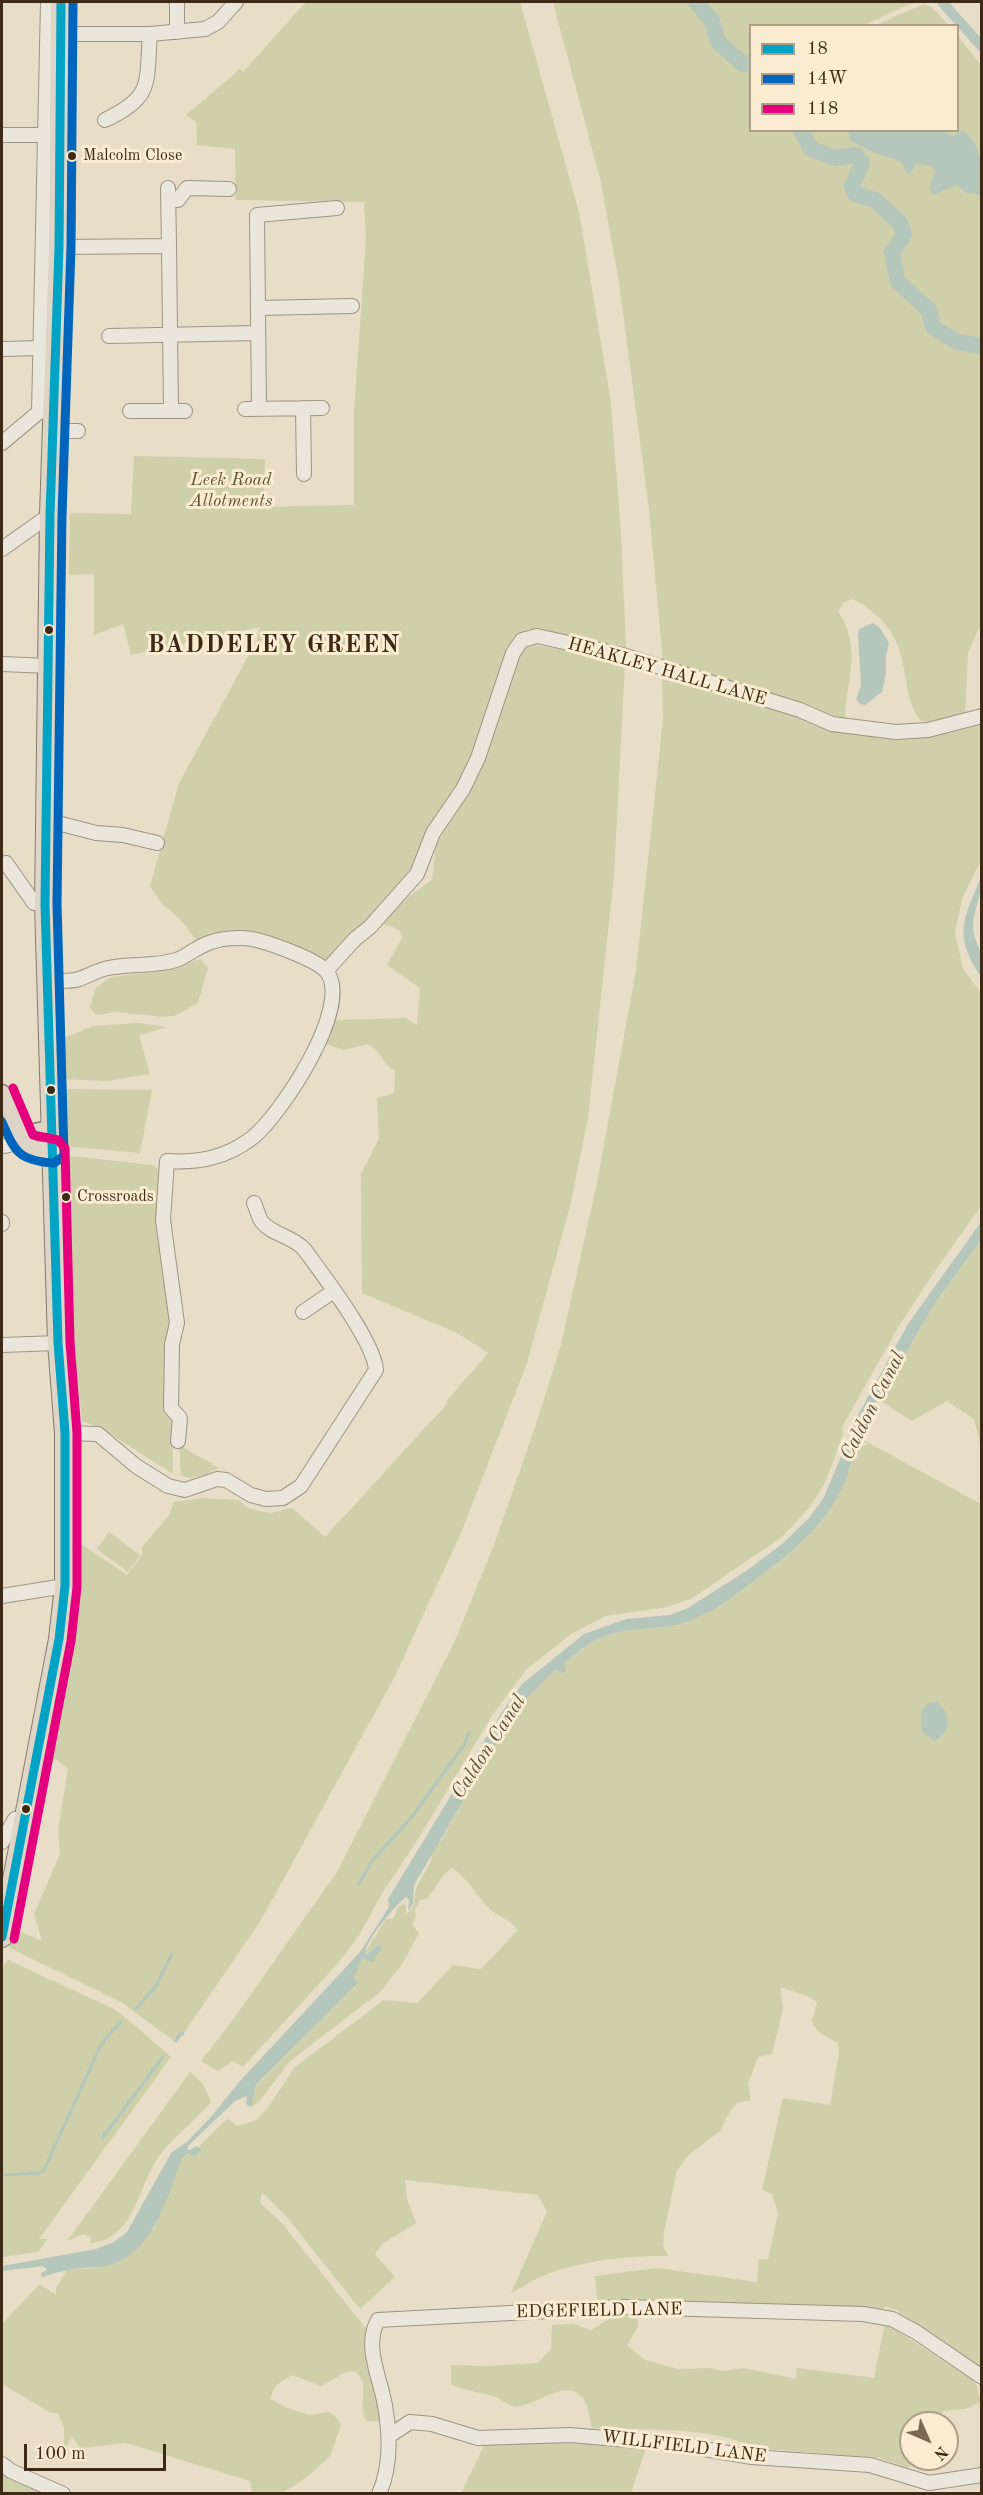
<!DOCTYPE html>
<style>
body{margin:0}
#map{position:relative;width:983px;height:2495px;overflow:hidden;background:#e8ddc7;font-family:"Old Standard TT",serif}
canvas{display:block}
.frame{position:absolute;inset:0;border:3px solid #3d2a16;pointer-events:none}
.legend{position:absolute;left:749px;top:24px;width:210px;height:108px;box-sizing:border-box;background:#f9ecd2;border:2px solid #ae9e87;margin:0;padding:8px 10px;list-style:none;font-size:18px;color:#3d2a16}
.legend li{display:flex;align-items:center;gap:12px;height:30px}
.legend b{width:30px;border:2px solid #ae9e87}
.north{position:absolute;left:899px;top:2411px;width:60px;height:60px;box-sizing:border-box;background:#f9ecd2;border:2px solid #ae9e87;border-radius:50%;rotate:135deg;font-size:16px;font-weight:700;line-height:24px;text-align:center;color:#3d2a16}
.north::after{content:'';display:block;margin:auto;width:21px;height:27px;background:#796954;clip-path:polygon(50% 0,100% 100%,50% 72%,0 100%)}
.scale{position:absolute;left:24px;top:2444px;width:142px;height:27px;box-sizing:border-box;border:3px solid #3d2a16;border-top:0;padding-left:8px;font-size:18px;line-height:21px;white-space:nowrap;color:#3d2a16;-webkit-text-stroke:4px #f9ecd2;paint-order:stroke}
</style>
<div id="map">
<canvas width="983" height="2495"></canvas>
<div class="frame"></div>
<ul class="legend">
<li><b style="height:8px;background:#03a3c5"></b>18</li>
<li><b style="height:8px;background:#0065bd"></b>14W</li>
<li><b style="height:8px;background:#e5007d"></b>118</li>
</ul>
<div class="north">N</div>
<div class="scale">100 m</div>
</div>
<script>
const g = document.querySelector('canvas').getContext('2d');
g.lineJoin = 'round';
function fill(path, color) { g.fillStyle = color; g.fill(path, 'evenodd'); }
function stroke(path, color, width, dash) { g.strokeStyle = color; g.lineWidth = width; g.lineCap = dash ? 'butt' : 'round'; g.setLineDash(dash || []); g.stroke(path); }
function write(font, color, halo, rows, align = 'center') {
  g.font = font + ' "Old Standard TT",serif'; g.lineWidth = 6; g.setLineDash([]); g.textBaseline = 'middle'; g.strokeStyle = halo; g.fillStyle = color; for (const [text, x, y, turn = 0] of rows) {
    g.save(); g.translate(x, y); g.rotate((+turn || 0) * Math.PI / 180); g.textAlign = isNaN(turn) ? turn : align; if (halo) g.strokeText(text, 0, 0); g.fillText(text, 0, 0); g.restore();
  }
}
fill(new Path2D(`
 M306,2h214l59,210 32,191 10,131 5,113 -14,1 -85,-19 -25,49 -41,108 -44,75 -16,25 -69,72 -10,2 -64,-26 -21,-4 -40,11 -18,-23 -17,-14 -12,-18 29,-103 78,-143 3,-13 -129,28 -8,-31 -29,11v-61l-25,1 1,-62 61,1 3,-58 131,3 -1,48 90,-2v-94l12,-172 -2,-37 -128,-2 -1,-51 -38,-4 -1,-23 -10,-7 54,-46 3,3z
 M553,2h361l-49,23 -115,1v104h208v-94l23,29 1,562 -3,1 -11,25 -3,62 -35,7 -9,-1c-15,-21 -13,-33 -18,-57 -6,-32 -23,-50 -50,-65l-9,3 -6,9c25,38 8,68 7,108l-182,-57 -14,-153 -30,-226 -18,-101z
 M924,4l8,3 16,18h-72z
 M534,645l87,14 4,5 -11,212 -26,242 -18,88 -43,157 -66,170 -67,145 -133,242 -84,123 -56,-41 -111,-54v-12l11,-4 21,9 -8,-27 26,-60 -2,-24 10,-61 -21,-17 21,-114 3,-101 56,38 16,-22 -2,-5 27,-31 6,-15 28,-4 36,2 12,9 21,4 21,-5 33,29 122,-133 -1,-2 42,-49 -31,-20 -95,-40 -1,-119 18,-35 -2,-41 17,-5 1,-22c-15,-8 -12,-19 -27,-27l-23,6 -19,-6 9,-24 70,-2 12,7 3,-37 -33,-23 15,-27 -2,-7 -9,-5 -12,-2 25,-24 28,-20 4,-35 41,-66 42,-123 6,-8z
 M662,674l124,35 56,22 139,-12v141l-19,39 -7,34 8,36 18,24v213l-46,65 -36,55 -57,101 1,8 -19,50 -15,23 -27,29 -91,62 -24,8 -61,9 -35,18 -45,36 -33,44 -75,125 -37,56 -21,39 -22,29 -95,104 -10,-6 -15,10 -17,-10 29,-37 107,-152 117,-229 40,-98 41,-118 26,-82 36,-162 39,-212 27,-251z
 M200,959l8,9 -10,35 -24,13 -11,1 -48,-5 -17,3 -5,-3 -3,-5 6,-19 15,-11 47,-6 27,-6z
 M138,1023l29,4 -28,8 11,39 -43,7 -46,-2 -2,-39 34,-14z
 M61,1089l91,1 -12,63 -76,-7z
 M62,1155l90,10 8,5 15,153 -8,83 5,16 1,52 -72,-46 -19,-7 -18,-160z
 M981,1240v207l-7,-28 -27,-18 -35,20 -33,-21 58,-100z
 M860,1438l121,66v866l-83,-52v-8l-13,-3 -4,5 -22,-4 -105,-4h-156l-3,-28 62,-8 100,14 2,-23 9,1 10,-47 -6,-19 -10,-4 21,-92 47,7 9,-52 -1,-10 -20,-11 -6,-10 5,-20 -9,-6 -28,-9 3,21 -11,46 -14,3 -10,27 3,17 -13,1 -8,9 -10,20 -30,23 -13,16 -13,62 -1,14 5,10c-39,-1 -92,5 -128,21 -10,5 -19,11 -29,16l36,-81 -9,-17 -133,-15 2,19 9,24 -34,21 -7,10 20,23 -35,32 -74,-93 -24,-24 -2,11 22,20 85,107 -2,7v9l17,76 -16,-1c-10,-20 7,-35 -11,-50l-9,1 -25,14 -29,-11 -17,11 -5,13 17,9 23,7 19,-3 7,5 5,8 -11,31 -23,21 -25,16h-30l-2,-12 -124,-38 -45,5 -9,-11 -8,14v-24l-6,-13 -9,-2 -45,-27 -2,2v-63l38,-40 16,11v-7l11,-18 30,-2 57,-39 29,-72 19,-8 -3,-3 27,-26 3,-1 8,7 18,-5 12,-12 28,-42 89,-67 33,3 36,-38 28,4 37,-39c-10,-13 -21,-13 -30,-23 -13,-13 -20,-29 -36,-39l-9,8 -16,23 -7,1 -5,10 1,6 -4,9 7,8 -16,30 -23,29 -91,70 -30,40 -8,5 5,-21 102,-103 -4,-5 8,-19 3,2 12,-15 -12,9 -1,-1 22,-35h7l5,-12 5,-3 3,1v9c11,-7 7,-15 10,-25 4,-11 12,-20 16,-31l-6,-9 14,-7 73,-126 10,-14 32,-32h10l-1,-6c16,-14 33,-27 55,-32 22,-5 45,-2 68,-10 27,-9 44,-23 66,-40 47,-35 98,-77 101,-140l7,5 6,-3z
 M179,1445l40,23c-12,5 -27,14 -38,7z
 M109,1532l31,23 -12,17 -31,-23z
 M8,1960l104,48 19,14 40,35 -132,182h9l-10,13 -36,5v-281l2,-11z
 M190,2072l13,12 8,18c-16,19 -38,35 -52,54 -22,31 -23,83 -69,87v-6l-6,-3 -16,6z
 M617,2314l21,5v7l-11,20 18,14 33,9 32,-1 12,3 22,-3 52,11 1,-11 77,10 11,-55 90,58 6,21 -16,7 -21,2 -22,12h-11v36l-2,9 -31,-10 -122,-10c-49,-23 -111,-17 -164,-20 -2,-7 -3,-20 -7,-27 -18,-29 -53,10 -73,5 -6,-2 -11,-7 -17,-9 -15,-5 -30,-6 -44,-13v-19l37,1 50,-3 13,-14 1,-24 22,-1 17,6z
 M486,2441l161,4 -16,48 -170,1z
 M2,2471l46,22h-46z`), '#cfcfa9');
fill(new Path2D(`
 M848,131h94l10,5 11,-5c20,14 19,40 18,64l-14,-2 -10,-8 -24,10 -4,-6 6,-18 -4,-5 -15,-2 -7,10 -3,-2 -4,-10 -29,-10 -22,-11z
 M873,623l7,5 9,15 -3,13v18l-4,18 -17,13 -5,-1 -4,-5 5,-14 -3,-50 1,-6z
 M981,878c1,17 -7,30 -8,47 0,13 6,21 9,33 1,6 0,13 -1,19 -27,-40 -19,-57 0,-99z
 M981,1222v18l-44,60 -78,133 -4,5 -3,-1v-11l56,-102z
 M851,1441l3,1c-3,63 -54,105 -101,140 -23,17 -38,30 -66,40 -23,8 -45,5 -68,10 -22,5 -39,17 -55,32l2,6 -3,3 -8,-3 -32,32 -10,14 -99,169 -1,19 -5,7 1,-11 -3,-3c-12,10 -41,43 -41,58l12,-9h5l-9,16 -11,-3 -8,19 4,5 -102,102 -5,22 -5,-3 1,-8 -12,5 -46,44 -2,4 3,1 6,-4 6,3 -7,7 -7,-2 -5,3c-17,40 -26,92 -73,108 -9,3 -18,2 -27,3 -15,1 -28,5 -41,9l-1,-4 6,-3 -4,-4 -41,5v-5l94,-17 18,-7 13,-10 44,-79 17,-12 23,-24 29,-36 120,-129 29,-45 -1,-8 112,-184 22,-31 62,-50 42,-15 44,-4 18,-7 58,-37 36,-27 27,-26 14,-19 21,-49z
 M929,1703l8,-1c14,12 15,29 -2,39l-12,-8c-2,-12 -5,-23 6,-30z`), '#b4c7ba');
stroke(new Path2D(`
 M359,1884l13,-23 39,-43 53,-73 5,-13
 M136,2009l20,-23 16,-32
 M175,2041l6,-8 2,1
 M103,2137l60,-80
 M2,2175l38,-2 4,-3 55,-121 6,-10 16,-17`), '#b4c7ba', 3);
stroke(new Path2D(`
 M942,2l40,45`), '#b4c7ba', 10);
stroke(new Path2D(`
 M696,2l16,19 6,21 25,22 7,-1
 M801,130l10,19 25,9 20,-3 6,8 -10,23 3,8 20,6 25,23 4,11 -12,19 6,29 31,28 4,17 24,15 25,4`), '#b4c7ba', 16);
const minor = new Path2D(`
 M177,2v30
 M61,34h89l55,-5 13,-7 18,-20
 M105,120c49,-23 41,-37 45,-86
 M2,135h43
 M168,188l1,58
 M169,200h9l9,-12 42,1
 M59,247l110,-1 2,165
 M258,308l94,-2
 M109,336l149,-3
 M2,349l40,-1
 M259,408l-2,-193 80,-7
 M303,408l1,66
 M245,409l77,-1
 M130,411h55
 M39,412l9,-410
 M53,431h25
 M2,443l37,-31 7,-1
 M2,549l48,-34
 M2,664l47,2
 M46,820l50,13 27,2 34,8
 M6,863l28,40 11,1
 M326,971l29,-32 15,-12 47,-53 16,-41 30,-44 15,-31 35,-105 9,-13 15,-4 85,19 178,55 32,14 64,8 32,-2 54,-14
 M47,980c10,1 22,2 32,-1 9,-3 19,-9 29,-11 22,-5 46,-1 68,-8 10,-3 18,-11 28,-15 14,-7 38,-9 53,-5 15,4 61,20 70,32 26,35 -47,144 -75,166 -26,20 -54,25 -85,23l-4,59 14,103 -5,21 -1,64 9,10 -2,23
 M2,1146c10,0 13,-4 17,-13
 M2,1222v2
 M303,1312l31,-21
 M2,1345l56,-2
 M65,1433l33,1 38,32 32,20 17,4 32,-11 9,1 25,15 15,4 17,-1 18,-12 75,-116c-2,-29 -53,-95 -72,-121 -12,-13 -33,-15 -42,-27 -4,-5 -5,-13 -8,-19
 M2,1596l63,-10
 M2,1842l13,-23
 M389,2436l21,-14 22,2 46,14 92,-3 104,9 78,13 118,8 59,18 53,-8
 M2,2464l9,7 52,23
 M379,2494c12,-27 11,-60 6,-88 -4,-27 -22,-60 -7,-86l247,-13 238,7 29,5 24,13 66,45`);
const major = new Path2D(`
 M2,1093l22,50 10,6 19,2
 M22,1135l30,-7`);
const highway = new Path2D(`
 M2,1937l57,-298 6,-53v-153l-7,-90 -13,-439 5,-389 9,-268 2,-245`);
stroke(minor, '#9c9384', 16);
stroke(major, '#837b6d', 19);
stroke(highway, '#837b6d', 22);
stroke(minor, '#ebe6db', 14);
stroke(major, '#dfd5c6', 16);
stroke(highway, '#dfd5c6', 20);
stroke(new Path2D(`
 M2,1937l57,-298 6,-53v-153l-7,-90 -13,-439 5,-389 9,-268 2,-245`), '#03a3c5', 9);
stroke(new Path2D(`
 M2,1122c13,30 17,39 52,41l10,-7 -7,-252 5,-389 9,-268 2,-245`), '#0065bd', 9);
stroke(new Path2D(`
 M13,1088l20,47 25,5 7,8 5,194 7,91v154l-6,54 -57,298`), '#e5007d', 9);
for (const [x, y, r, color] of [
 [72,156,5,"#3d2a16"],
 [49,630,5,"#3d2a16"],
 [51,1090,5,"#3d2a16"],
 [66,1197,5,"#3d2a16"],
 [26,1809,5,"#3d2a16"]
]) { const dot = new Path2D(); dot.arc(x, y, r, 0, 2 * Math.PI); g.fillStyle = color; g.fill(dot); stroke(dot, '#f9ecd2', 2); }
write('16px', '#3d2a16', '#f9ecd2', [
 ["Malcolm Close",83,156],
 ["Crossroads",77,1197]
], 'left');
write('italic 18px', '#5c5035', '#f9ecd2', [
 ["Leek Road",231,480],
 ["Allotments",231,501]
]);
write('18px', '#3d2a16', '#f9ecd2', [
 ["HEAKLEY HALL LANE",667,672,16],
 ["EDGEFIELD LANE",599,2311,-1],
 ["WILLFIELD LANE",684,2447,7]
]);
write('italic 20px', '#554f3e', '#f9ecd2', [
 ["Caldon Canal",873,1406,-63],
 ["Caldon Canal",489,1747,-57]
]);
g.letterSpacing = '1.5px';
write('bold 24px', '#3d2a16', '#f9ecd2', [
 ["BADDELEY GREEN",274,646]
]);
g.letterSpacing = '0px';
</script>
